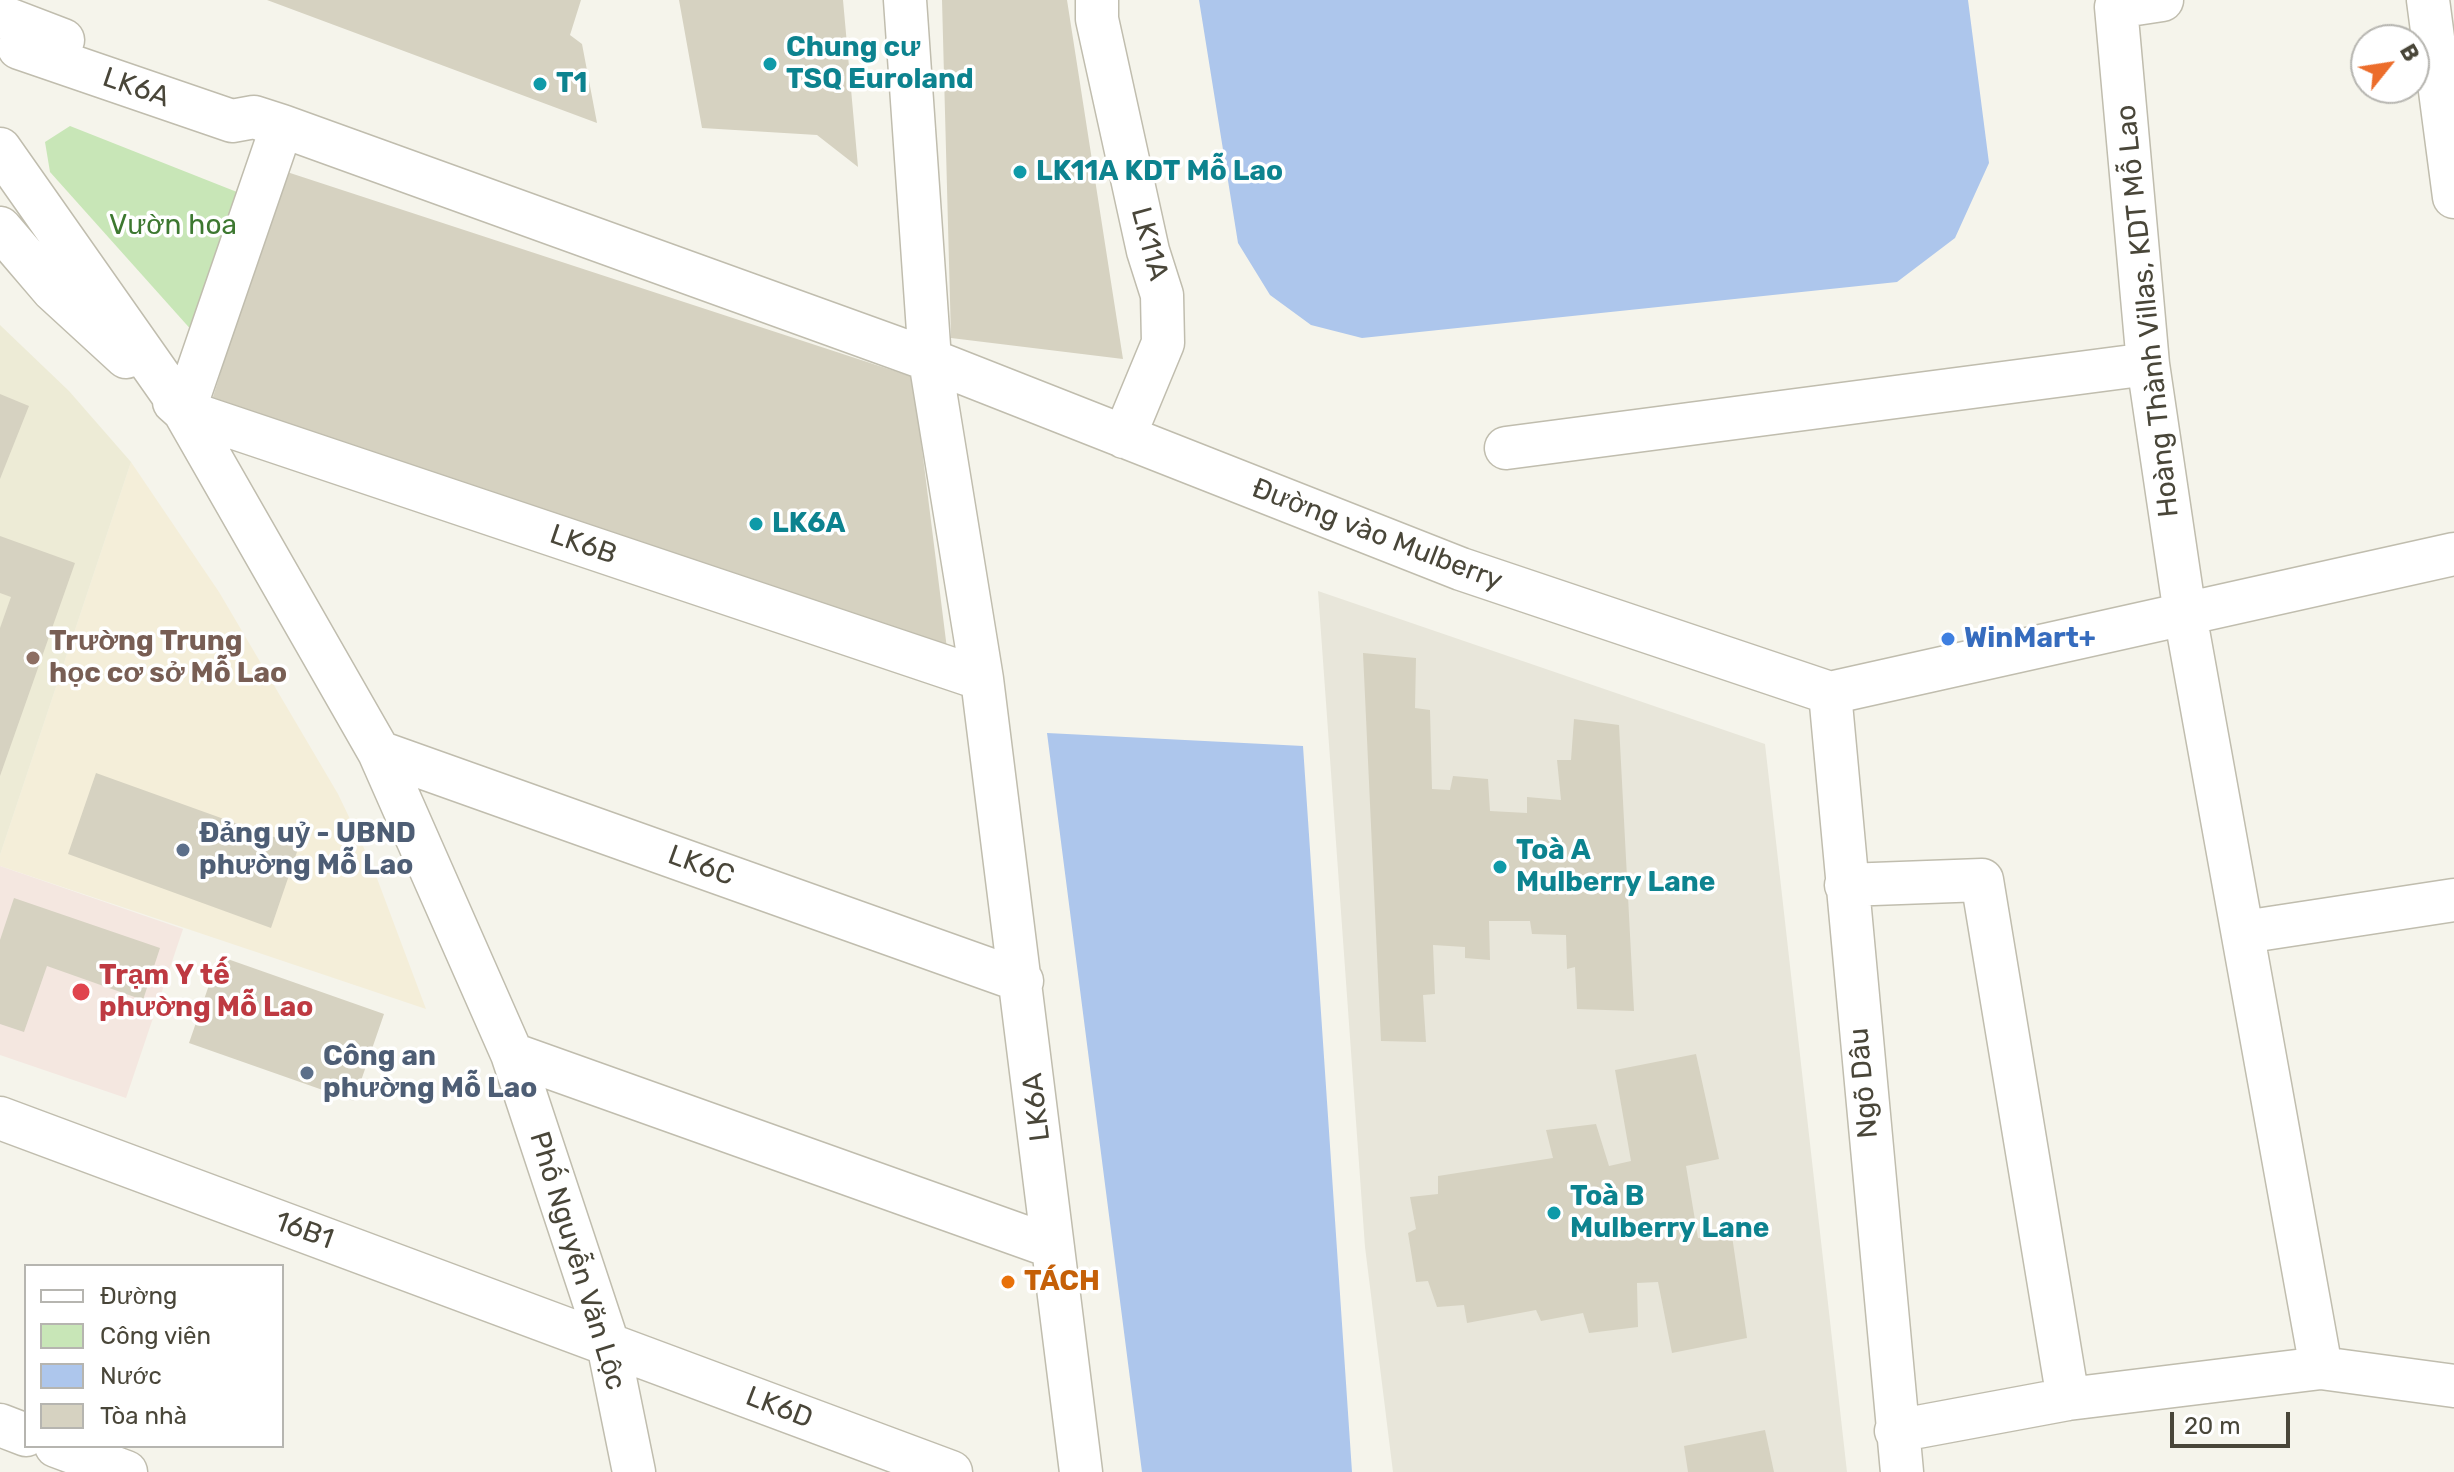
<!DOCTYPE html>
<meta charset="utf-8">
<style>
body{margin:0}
#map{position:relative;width:2454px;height:1472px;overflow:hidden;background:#f5f4eb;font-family:Rubik,sans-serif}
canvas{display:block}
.legend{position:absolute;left:24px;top:1264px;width:260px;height:184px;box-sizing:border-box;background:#fff;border:2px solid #b6b5b0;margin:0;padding:10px 14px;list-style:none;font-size:24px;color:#494639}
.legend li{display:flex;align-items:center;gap:16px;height:40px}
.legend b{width:40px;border:2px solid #b6b5b0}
.north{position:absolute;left:2350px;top:24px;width:80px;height:80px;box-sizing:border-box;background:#fff;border:2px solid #b6b5b0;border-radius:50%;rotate:60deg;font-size:22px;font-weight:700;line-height:32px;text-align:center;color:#494639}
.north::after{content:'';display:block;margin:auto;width:28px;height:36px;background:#ec6d2b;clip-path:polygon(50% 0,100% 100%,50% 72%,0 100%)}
.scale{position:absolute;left:2170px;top:1412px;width:120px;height:36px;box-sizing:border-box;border:4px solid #494639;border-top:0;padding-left:10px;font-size:24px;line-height:28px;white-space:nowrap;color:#494639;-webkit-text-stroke:6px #fff;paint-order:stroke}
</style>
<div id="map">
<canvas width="2454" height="1472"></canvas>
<ul class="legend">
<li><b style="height:10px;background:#fff"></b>Đường</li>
<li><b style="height:22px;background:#c8e6b7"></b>Công viên</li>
<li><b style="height:22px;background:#adc6ec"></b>Nước</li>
<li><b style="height:22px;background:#d6d2c1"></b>Tòa nhà</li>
</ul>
<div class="north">B</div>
<div class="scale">20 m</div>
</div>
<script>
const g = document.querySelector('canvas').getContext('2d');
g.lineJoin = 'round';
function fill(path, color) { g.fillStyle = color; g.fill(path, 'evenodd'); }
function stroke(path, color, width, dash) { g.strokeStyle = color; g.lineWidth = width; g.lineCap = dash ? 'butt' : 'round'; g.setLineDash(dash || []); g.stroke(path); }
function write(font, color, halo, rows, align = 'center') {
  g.font = font + ' Rubik,sans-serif'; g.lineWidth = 7; g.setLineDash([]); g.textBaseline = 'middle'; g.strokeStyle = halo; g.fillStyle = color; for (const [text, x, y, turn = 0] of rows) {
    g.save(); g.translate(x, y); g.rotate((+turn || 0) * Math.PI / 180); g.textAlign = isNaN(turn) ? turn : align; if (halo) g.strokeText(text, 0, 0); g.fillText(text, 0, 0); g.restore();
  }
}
fill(new Path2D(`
 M1318,591l447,153 82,728h-454l-28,-225z`), '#e8e6da');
fill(new Path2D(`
 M131,462l88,130 119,202 34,71 54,144 -426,-143v-11z`), '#f4eed9');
fill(new Path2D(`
 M0,325l69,66 62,71 -131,393z`), '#edebd6');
fill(new Path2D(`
 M0,866l183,63 -57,169 -126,-43z`), '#f4e7e0');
fill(new Path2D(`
 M70,126l172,68 -48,139 -144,-161 -5,-30z`), '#c8e6b7');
fill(new Path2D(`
 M1199,0h769l21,163 -34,75 -58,44 -535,56 -51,-13 -41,-30 -32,-52z
 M1047,733l256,13 49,726h-210z`), '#adc6ec');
fill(new Path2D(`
 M267,0h314l-11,35 12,9 15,79z
 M679,0h164l15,167 -41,-32 -115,-7z
 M942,0h125l56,359 -172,-21z
 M284,171l629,206 34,272 -735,-249z
 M0,394l29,12 -29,73z
 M0,536l75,27 -75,213v-148l11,-31 -11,-4z
 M1363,653l53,5 -1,50 15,2 2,79 18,1 3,-14 35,3 2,32 37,2v-16l34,3 -4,-40h14l3,-41 45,6 15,286 -57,-2 -2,-42 -8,2 -1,-34 -34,-1 -2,-13h-41l1,39 -25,-2v-11l-32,-2 2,49 -12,1 3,47 -45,-1z
 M96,773l203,73 -28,82 -203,-74z
 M14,898l146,50 -17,52 -96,-34 -23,66 -24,-8v-84z
 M219,956l165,58 -30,87 -165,-58z
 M1696,1054l23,105 -33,7 12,72 34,-2 15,102 -75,15 -14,-71 -21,1 1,44 -49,6 -6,-20 -42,8 -5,-11 -69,13 -3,-18 -27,2 -9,-26 -12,1 -8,-49 8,-4 -6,-32 28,-3v-18l115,-18 -7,-28 50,-6 13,42 22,-5 -16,-91z
 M1765,1430l9,42h-86l-4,-26z`), '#d6d2c1');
const minor = new Path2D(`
 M905,0l25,360 52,319 99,793
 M1097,0v19l51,232 14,44 1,48 -39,94
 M2162,0l-46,7 32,357 37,250 136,754
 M2428,0l26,197
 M0,16l63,24
 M19,48l213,73 22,-4 28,9 648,234 531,209 369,124
 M0,149l184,262 195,341 133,302 96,290 26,128
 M0,228l53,62 73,67
 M174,402l10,9 798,268
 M184,411l98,-285
 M1506,448l642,-84
 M1830,693l72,779
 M1830,693l624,-139
 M379,752l643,229
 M1846,885l136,-5 86,519
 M2244,932l210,-32
 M512,1054l541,193
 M0,1118l951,354
 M0,1425l26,10
 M1896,1431l172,-32 253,-31 133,18
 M56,1446l70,26`);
stroke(minor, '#c0bdae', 45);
stroke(minor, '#fff', 42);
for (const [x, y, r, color] of [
 [770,64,8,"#0f9aa8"],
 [540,84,8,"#0f9aa8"],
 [1020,172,8,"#0f9aa8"],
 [756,524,8,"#0f9aa8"],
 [1948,639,8,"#3f7fe0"],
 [33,658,8,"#8d6e63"],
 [183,850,8,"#5c6f8a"],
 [1500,867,8,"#0f9aa8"],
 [81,992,10,"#e0444e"],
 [307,1073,8,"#5c6f8a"],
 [1554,1213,8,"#0f9aa8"],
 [1008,1282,8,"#e8710a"]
]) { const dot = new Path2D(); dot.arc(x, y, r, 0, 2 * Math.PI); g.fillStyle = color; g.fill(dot); stroke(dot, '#fff', 3); }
write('bold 28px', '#0d838f', '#fff', [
 ["Chung cư",786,48],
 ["TSQ Euroland",786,80],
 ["T1",556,84],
 ["LK11A KDT Mỗ Lao",1036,172],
 ["LK6A",772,524],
 ["Toà A",1516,851],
 ["Mulberry Lane",1516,883],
 ["Toà B",1570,1197],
 ["Mulberry Lane",1570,1229]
], 'left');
write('28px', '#494639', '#fff', [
 ["LK6A",136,88,19],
 ["LK11A",1149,244,75],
 ["Hoàng Thành Villas, KDT Mỗ Lao",2148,311,-96],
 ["Đường vào Mulberry",1377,535,21],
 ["LK6B",583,545,19],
 ["LK6C",701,866,20],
 ["Ngõ Dâu",1864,1083,-95],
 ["LK6A",1037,1107,-97],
 ["16B1",304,1231,20],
 ["Phố Nguyễn Văn Lộc",577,1261,73],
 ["LK6D",779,1408,21]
]);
write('28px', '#3d7830', '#fff', [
 ["Vườn hoa",173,226]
]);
write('bold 28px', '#366cbe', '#fff', [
 ["WinMart+",1964,639]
], 'left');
write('bold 28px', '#785e54', '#fff', [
 ["Trường Trung",49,642],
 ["học cơ sở Mỗ Lao",49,674]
], 'left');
write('bold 28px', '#4e5e75', '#fff', [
 ["Đảng uỷ - UBND",199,834],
 ["phường Mỗ Lao",199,866],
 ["Công an",323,1057],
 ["phường Mỗ Lao",323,1089]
], 'left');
write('bold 28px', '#be3a42', '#fff', [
 ["Trạm Y tế",99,976],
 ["phường Mỗ Lao",99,1008]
], 'left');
write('bold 28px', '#c56008', '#fff', [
 ["TÁCH",1024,1282]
], 'left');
</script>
